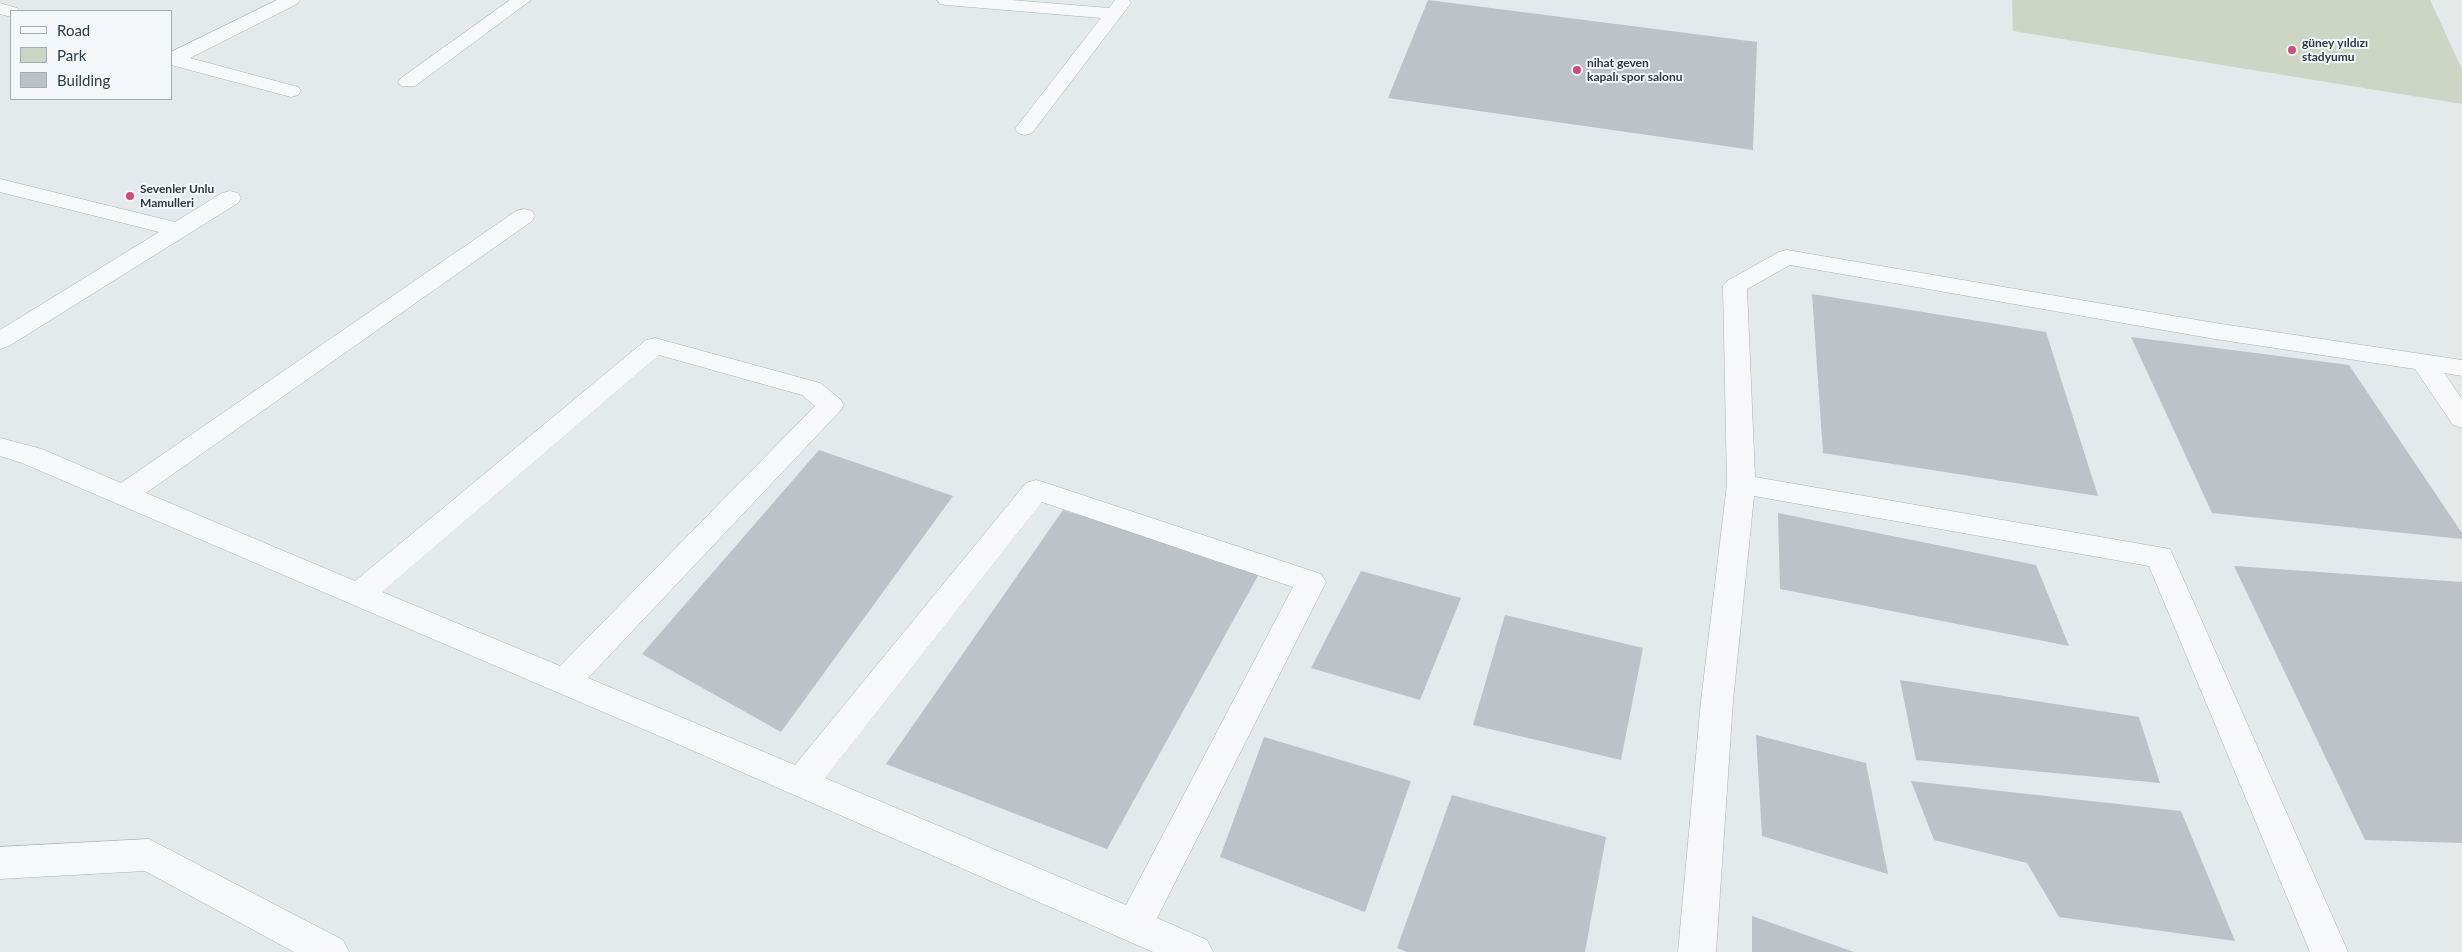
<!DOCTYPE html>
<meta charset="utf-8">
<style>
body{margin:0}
#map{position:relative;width:2462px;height:952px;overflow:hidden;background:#e4e9ec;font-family:Lato,sans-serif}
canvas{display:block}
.legend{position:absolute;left:10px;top:10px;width:162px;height:90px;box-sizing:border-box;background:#f4f7f9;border:1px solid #a4abb1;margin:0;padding:6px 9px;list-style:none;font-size:15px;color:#2b3a44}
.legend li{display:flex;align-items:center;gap:10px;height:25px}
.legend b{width:25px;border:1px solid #a4abb1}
</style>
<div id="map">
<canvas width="2462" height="952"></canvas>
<ul class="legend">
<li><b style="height:6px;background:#f7f8fa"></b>Road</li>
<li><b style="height:14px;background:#cdd5c5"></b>Park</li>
<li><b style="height:14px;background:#bbc3c9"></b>Building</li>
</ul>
</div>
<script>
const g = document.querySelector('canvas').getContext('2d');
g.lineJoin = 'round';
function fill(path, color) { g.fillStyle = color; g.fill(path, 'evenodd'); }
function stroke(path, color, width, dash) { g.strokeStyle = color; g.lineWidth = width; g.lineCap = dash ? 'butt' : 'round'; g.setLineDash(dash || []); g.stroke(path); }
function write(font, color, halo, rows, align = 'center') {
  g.font = font + ' Lato,sans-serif'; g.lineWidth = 4; g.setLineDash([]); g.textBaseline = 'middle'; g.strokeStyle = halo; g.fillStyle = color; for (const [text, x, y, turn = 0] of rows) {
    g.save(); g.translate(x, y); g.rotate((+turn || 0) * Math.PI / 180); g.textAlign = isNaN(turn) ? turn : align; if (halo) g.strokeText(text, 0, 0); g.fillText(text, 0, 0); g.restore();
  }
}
fill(new Path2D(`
 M2012,0h418l32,69v35l-449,-73z`), '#cdd5c5');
fill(new Path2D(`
 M1428,0l329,42 -4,108 -365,-52z
 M1812,294l234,38 52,164 -275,-43z
 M2131,337l218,28 113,168v6l-250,-26z
 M819,450l134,46 -172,236 -139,-78z
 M1063,510l197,62 -153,277 -221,-85z
 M1778,513l258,52 33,81 -289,-57z
 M2234,566l228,16v261l-97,-3z
 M1361,571l100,27 -41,102 -109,-32z
 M1505,615l138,33 -22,112 -148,-35z
 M1900,680l239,37 21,66 -244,-23z
 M1756,735l110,28 22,111 -126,-38z
 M1264,737l147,44 -46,131 -145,-55z
 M1911,781l270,30 54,130 -176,-24 -32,-54 -93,-23z
 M1452,795l154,42 -21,115h-178l-10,-4z
 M1752,916l102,36h-102z`), '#bbc3c9');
const minor = new Path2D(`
 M277,0h23l-3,4 -107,54 108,29 3,4 -3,4 -7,2 -120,-32v-13z
 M510,0h21l-116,86h-14l-3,-4 3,-4z
 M937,0h74l98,8 6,-8h14l2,3 -99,130 -7,2 -7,-2 -3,-4 86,-111 -155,-13 -6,-1z
 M0,3l17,5 3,3h-9v6l-11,-3z
 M0,179l175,43 47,-29 8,-2 8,2 3,5 -3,5 -229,143 -9,3v-19l159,-98 -159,-40z
 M524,209l8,2 3,5 -3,5 -386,272 209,88 291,-241 9,-2 165,45 20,16 4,6 -4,6 -252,267 207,87 231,-282 10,-3 10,3 275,91 5,8 -169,336 50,22 6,12h-60l-496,-217 -635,-272 -22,-7v-18l42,11 79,34 395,-272zM659,355l143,40 13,11 -255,260 -178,-74zM1042,502l251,85 -167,318 -301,-127z
 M1787,250l428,73 247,37v16l-18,-3 18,26v29l-9,-3 -38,-56 -200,-30 -425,-74 -43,24 8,188 415,72 178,403h-38l-161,-386 -395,-70 -21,205 -17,251h-38l23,-251 26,-217 -4,-198 4,-5 52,-29z
 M149,839l194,101 6,12h-55l-149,-81 -145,8v-32z`);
stroke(minor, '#a9b1b6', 1);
fill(minor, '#f7f8fa');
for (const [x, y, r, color] of [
 [2292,50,5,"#cf4a7b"],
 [1577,70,5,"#cf4a7b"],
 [130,196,5,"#cf4a7b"]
]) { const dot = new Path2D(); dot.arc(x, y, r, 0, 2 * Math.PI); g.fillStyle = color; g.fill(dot); stroke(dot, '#f4f7f9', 2); }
write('bold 12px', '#2b3a44', '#f4f7f9', [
 ["güney yıldızı",2302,43],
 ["stadyumu",2302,57],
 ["nihat geven",1587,63],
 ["kapalı spor salonu",1587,77],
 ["Sevenler Unlu",140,189],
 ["Mamulleri",140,203]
], 'left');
</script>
